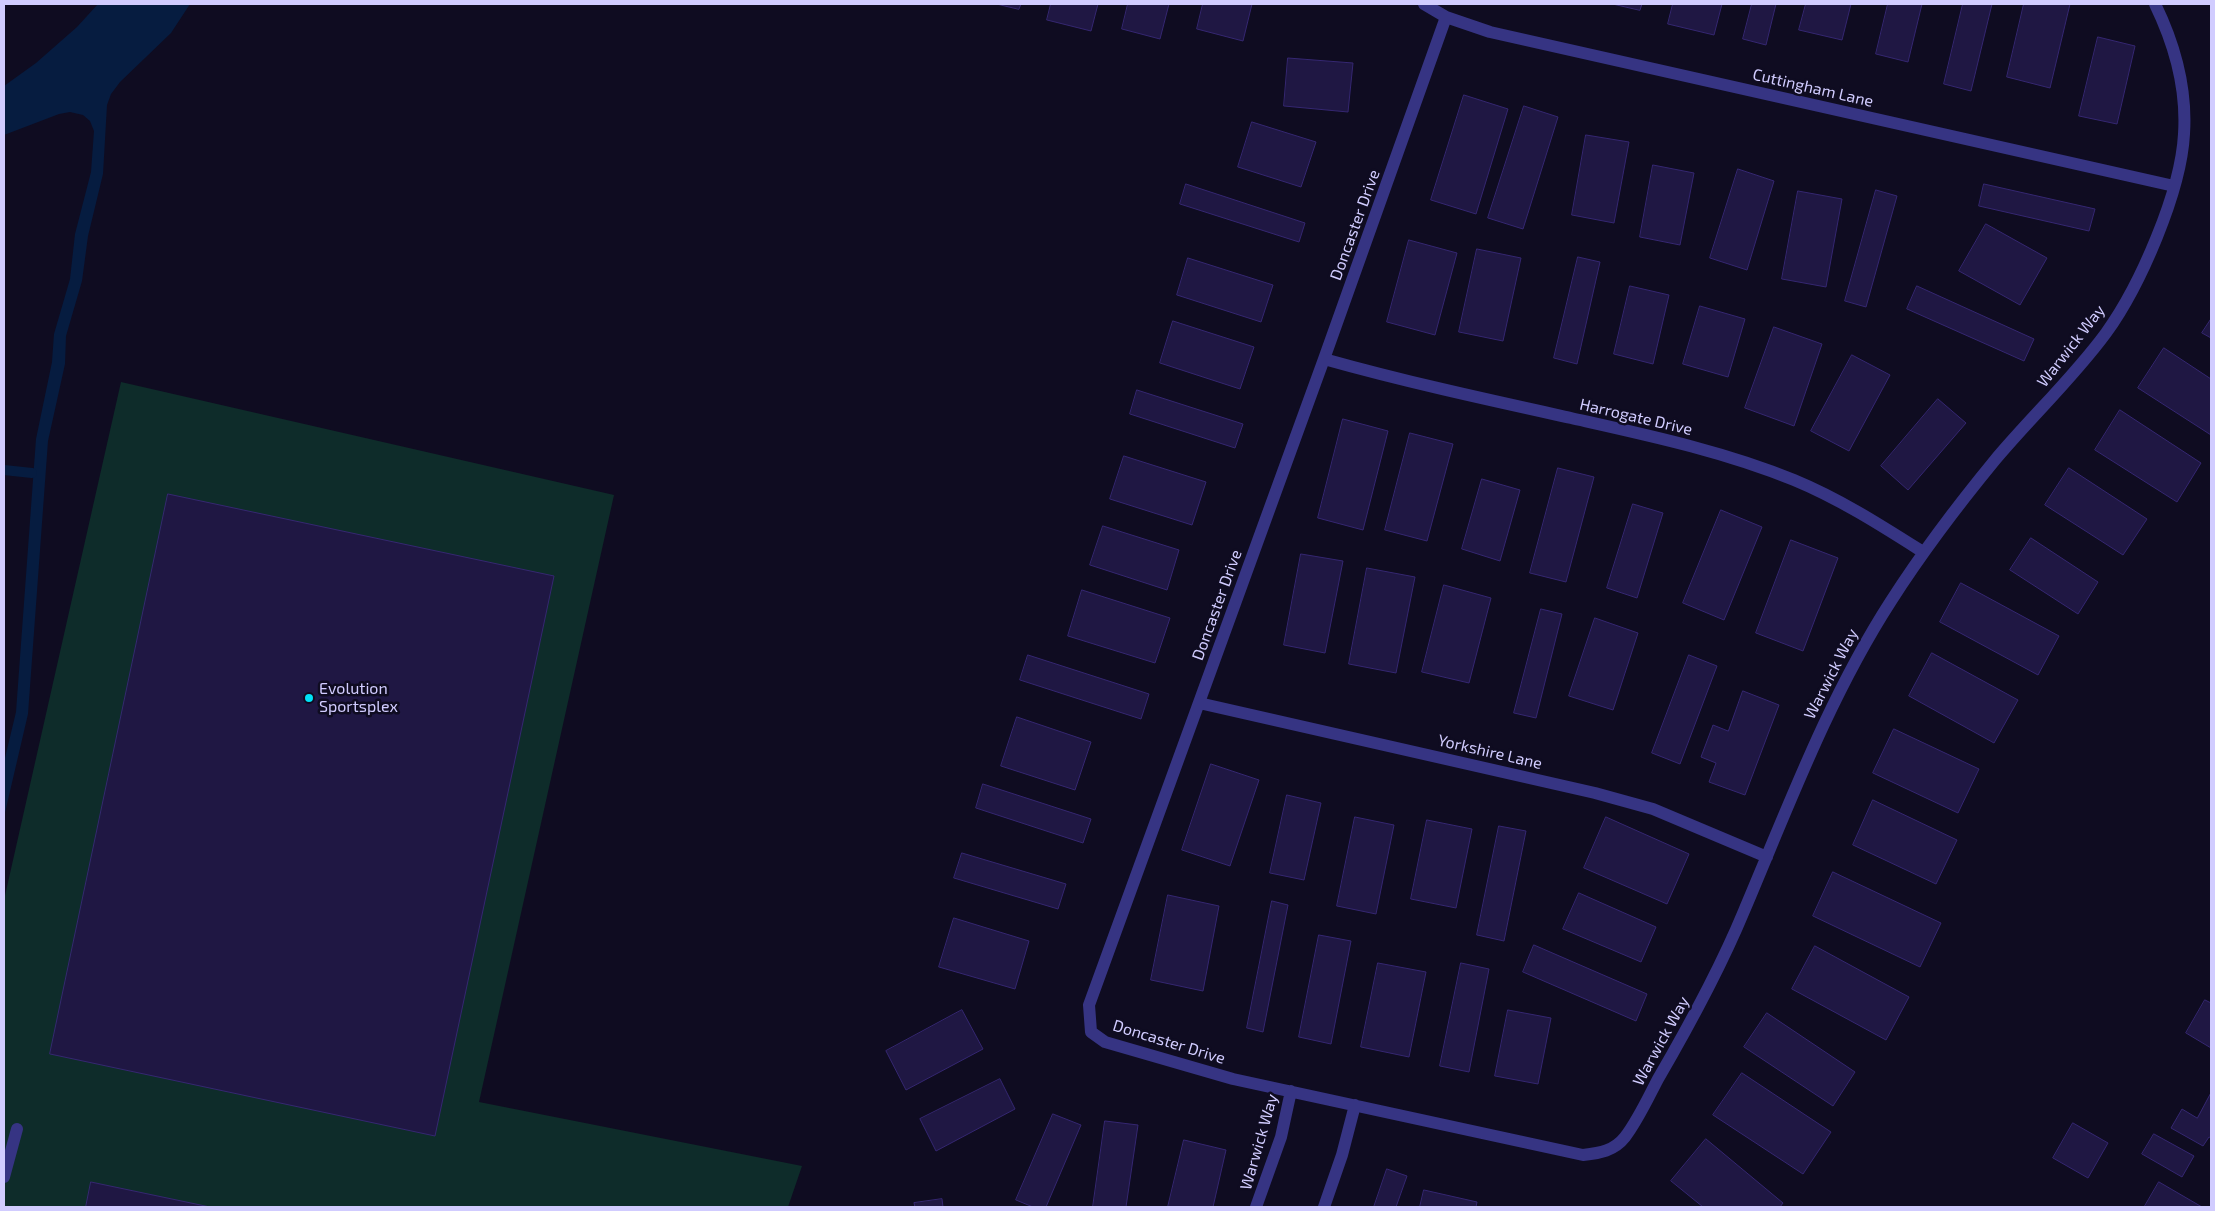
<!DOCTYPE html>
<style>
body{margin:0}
#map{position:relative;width:2215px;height:1211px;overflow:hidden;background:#0f0c21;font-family:"Exo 2",sans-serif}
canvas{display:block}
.frame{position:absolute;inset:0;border:5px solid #d1ccff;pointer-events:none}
</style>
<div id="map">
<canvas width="2215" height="1211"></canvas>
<div class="frame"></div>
</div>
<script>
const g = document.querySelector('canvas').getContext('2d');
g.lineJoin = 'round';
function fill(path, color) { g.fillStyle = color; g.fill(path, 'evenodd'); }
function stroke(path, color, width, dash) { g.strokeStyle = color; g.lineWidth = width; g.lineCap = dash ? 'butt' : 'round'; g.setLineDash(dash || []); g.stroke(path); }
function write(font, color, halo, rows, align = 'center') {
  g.font = font + ' "Exo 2",sans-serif'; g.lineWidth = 5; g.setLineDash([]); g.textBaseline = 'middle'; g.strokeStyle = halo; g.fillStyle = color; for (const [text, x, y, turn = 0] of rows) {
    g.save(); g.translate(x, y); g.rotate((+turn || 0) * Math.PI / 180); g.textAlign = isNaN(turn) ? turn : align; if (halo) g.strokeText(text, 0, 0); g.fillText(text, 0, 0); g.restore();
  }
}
fill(new Path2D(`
 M121,382l493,113 -135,607 323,64 -14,41h-784v-307z`), '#0e2c2a');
fill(new Path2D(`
 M98,4h92l-19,29 -51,49 -9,12 -4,11 -4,69 -15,62 -6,45 -16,55 -1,28 -17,77 -20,273 -24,103v-55l12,-50 20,-273 16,-77 2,-28 16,-55 5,-45 16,-62 3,-41 -4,-10 -7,-6 -13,-3 -11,2 -55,21v-49l32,-23 41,-36z`), '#061c40');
stroke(new Path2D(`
 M4,470l28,3`), '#061c40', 10);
const building = new Path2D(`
 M997,4h24l-2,5z
 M1051,4h47l-7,27 -44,-11z
 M1128,4h41l-9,35 -38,-10z
 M1203,4h49l-9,37 -46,-12z
 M1613,4h29l-2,6z
 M1673,4h49l-8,31 -46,-11z
 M1752,4h24l-10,41 -23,-6z
 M1806,4h45l-9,36 -43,-10z
 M1888,4h34l-14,58 -32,-8z
 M1963,4h29l-21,87 -27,-7z
 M2024,4h46l-20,84 -43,-11z
 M2098,37l37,9 -18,78 -38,-8z
 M1288,58l65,5 -5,49 -64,-6z
 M1464,95l44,14 -32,105 -45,-14z
 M1524,106l34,11 -35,112 -35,-11z
 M1252,122l64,20 -15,45 -63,-20z
 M1586,135l43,7 -15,81 -42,-8z
 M1653,165l41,8 -14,72 -40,-8z
 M1738,169l36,12 -27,89 -37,-12z
 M1186,184l119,39 -6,19 -119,-38z
 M1984,184l111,25 -6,22 -110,-25z
 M1876,190l21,6 -31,111 -21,-6z
 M1798,191l44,8 -16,88 -44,-8z
 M1986,224l61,34 -27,47 -61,-34z
 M1409,240l48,13 -22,82 -48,-13z
 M1477,249l44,9 -18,83 -44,-9z
 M1578,257l22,5 -23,102 -23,-6z
 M1188,258l85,27 -12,37 -84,-27z
 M1630,286l39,9 -16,69 -39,-10z
 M1917,286l117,53 -10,22 -117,-52z
 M1700,306l45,13 -17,58 -45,-13z
 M2211,319v19l-9,-5z
 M1173,321l81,26 -14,42 -80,-26z
 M1774,327l48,17 -28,82 -49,-18z
 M2164,348l47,31v56l-73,-47z
 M1852,355l38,20 -41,76 -38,-20z
 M1137,390l106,34 -8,24 -105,-34z
 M1938,399l28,24 -58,67 -27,-24z
 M2120,410l81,53 -24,39 -82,-52z
 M1343,419l45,12 -25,99 -45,-12z
 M1410,433l43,11 -26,97 -42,-11z
 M1124,456l82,26 -14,43 -82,-26z
 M1558,468l36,9 -28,105 -36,-9z
 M2069,468l78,51 -24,36 -78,-50z
 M1482,479l38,11 -20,71 -38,-12z
 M168,494l386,82 -119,560 -385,-82z
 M1633,504l30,9 -26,85 -30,-10z
 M1721,510l41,17 -38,93 -41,-17z
 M1103,526l76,24 -12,40 -77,-25z
 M2031,538l67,44 -20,32 -68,-44z
 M1791,540l47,18 -35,93 -47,-18z
 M1301,554l42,7 -18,92 -41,-8z
 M1367,568l48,9 -19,96 -47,-9z
 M1961,583l98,53 -21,39 -98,-53z
 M1444,585l47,13 -22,85 -47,-11z
 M1082,590l88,28 -15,45 -87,-27z
 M1541,609l21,5 -26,104 -22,-5z
 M1595,618l43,15 -25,77 -44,-14z
 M1932,653l86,47 -24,43 -85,-47z
 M1028,655l121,39 -8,25 -121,-39z
 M1689,655l28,11 -37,98 -28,-11z
 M1743,691l36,14 -34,90 -36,-13 7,-19 -15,-6 12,-32 15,6z
 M1017,717l74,25 -16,48 -74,-24z
 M1894,729l85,40 -21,44 -85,-40z
 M1211,764l48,16 -29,86 -48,-16z
 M983,784l108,35 -8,24 -107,-35z
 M1287,795l34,8 -17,77 -34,-7z
 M1873,800l84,40 -21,44 -83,-39z
 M1355,817l39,8 -18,89 -39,-8z
 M1606,817l83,37 -22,50 -83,-36z
 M1427,820l45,9 -16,79 -45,-9z
 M1499,826l27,5 -22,110 -27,-6z
 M962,853l104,31 -8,25 -104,-31z
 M1833,872l108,51 -21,44 -107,-51z
 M1579,893l77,34 -15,35 -78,-33z
 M1168,895l51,11 -16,85 -52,-11z
 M1272,901l16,4 -25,127 -16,-4z
 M954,918l75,23 -14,48 -76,-22z
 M1319,935l32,6 -20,103 -32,-7z
 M1534,945l113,49 -11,27 -113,-49z
 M1815,946l94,51 -23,43 -94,-51z
 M1378,963l48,9 -17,85 -48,-10z
 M1461,963l28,6 -20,103 -29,-6z
 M2205,1000l6,3v45l-25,-15z
 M962,1010l21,39 -77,41 -20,-39z
 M1508,1010l43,8 -13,66 -43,-8z
 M1767,1013l88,59 -22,34 -89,-59z
 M1742,1073l89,59 -28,42 -90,-59z
 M1000,1079l15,30 -79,42 -16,-32z
 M2211,1093v45l-2,-1 -6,9 -32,-18 11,-19 15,9z
 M1053,1114l28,11 -35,82h-13l-17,-7z
 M1105,1121l33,4 -12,82h-33z
 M2073,1123l35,20 -20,35 -35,-20z
 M2154,1134l40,22 -12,21 -40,-23z
 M1706,1139l77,64 -3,4h-77l-32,-26z
 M1184,1140l42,10 -13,57h-45z
 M1387,1169l20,7 -11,31h-22z
 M91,1182l119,25h-124z
 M2159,1182l43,25h-56l-1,-1z
 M1424,1190l53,12 -1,5h-56z
 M942,1199l1,8h-28l-1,-4z`);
fill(building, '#1f1743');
stroke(building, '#352771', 1);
stroke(new Path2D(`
 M4,1177l13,-48`), '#363483', 12);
stroke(new Path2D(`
 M1424,4l22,13 -122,342 -235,646 2,27 14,10 128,37 350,76c17,-2 31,-4 42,-18 13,-17 23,-39 33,-58 32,-55 62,-110 86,-168 45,-106 85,-214 147,-310 32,-50 67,-96 104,-141 36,-43 78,-82 111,-127 34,-47 75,-141 78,-199 3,-46 -9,-89 -29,-130
 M1446,17l44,15 684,154
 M1324,359c82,23 165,41 247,59 76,17 152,33 223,62 46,19 88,46 129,72
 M1199,703l396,90 58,16 114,48
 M1256,1207l25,-70 10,-46
 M1324,1207l18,-52 13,-50`), '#363483', 12);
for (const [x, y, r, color] of [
 [309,698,5,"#00e1f7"]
]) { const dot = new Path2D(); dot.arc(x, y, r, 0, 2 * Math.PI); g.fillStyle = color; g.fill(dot); stroke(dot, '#0f0c21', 2); }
write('16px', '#d1ccff', '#0f0c21', [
 ["Cuttingham Lane",1813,88,13],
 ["Doncaster Drive",1355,225,-70],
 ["Warwick Way",2071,346,-52],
 ["Harrogate Drive",1636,417,13],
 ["Doncaster Drive",1217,605,-70],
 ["Warwick Way",1831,674,-63],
 ["Yorkshire Lane",1490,752,13],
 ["Warwick Way",1661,1041,-61],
 ["Doncaster Drive",1169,1042,17],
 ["Warwick Way",1259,1142,-74]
]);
write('16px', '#d1ccff', '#0f0c21', [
 ["Evolution",319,689],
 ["Sportsplex",319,707]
], 'left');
</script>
